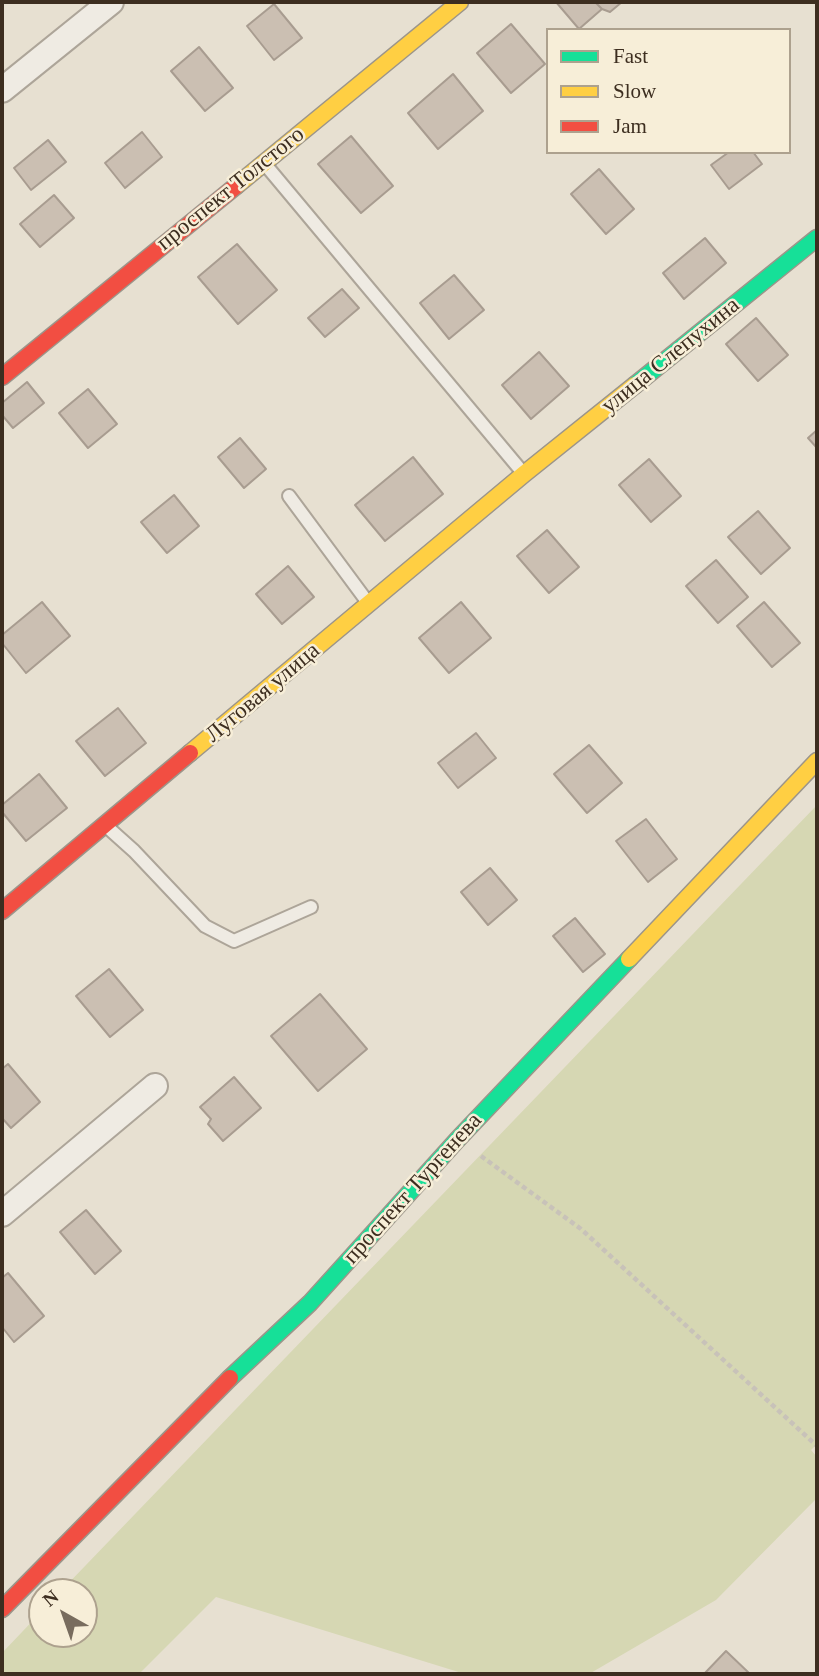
<!DOCTYPE html>
<meta charset="utf-8">
<style>
body{margin:0}
#map{position:relative;width:819px;height:1676px;overflow:hidden;background:#e7e0d1;font-family:"Times New Roman",serif}
canvas{display:block}
.frame{position:absolute;inset:0;border:4px solid #3d2e20;pointer-events:none}
.legend{position:absolute;left:546px;top:28px;width:245px;height:126px;box-sizing:border-box;background:#f7eed8;border:2px solid #ada18e;margin:0;padding:9px 12px;list-style:none;font-size:21px;color:#3d2e20}
.legend li{display:flex;align-items:center;gap:14px;height:35px}
.legend b{width:35px;border:2px solid #ada18e}
.north{position:absolute;left:28px;top:1578px;width:70px;height:70px;box-sizing:border-box;background:#f7eed8;border:2px solid #ada18e;border-radius:50%;rotate:320deg;font-size:19px;font-weight:700;line-height:28px;text-align:center;color:#3d2e20}
.north::after{content:'';display:block;margin:auto;width:24px;height:32px;background:#786c5e;clip-path:polygon(50% 0,100% 100%,50% 72%,0 100%)}
</style>
<div id="map">
<canvas width="819" height="1676"></canvas>
<div class="frame"></div>
<ul class="legend">
<li><b style="height:9px;background:#16e098"></b>Fast</li>
<li><b style="height:9px;background:#ffcf43"></b>Slow</li>
<li><b style="height:9px;background:#f24e42"></b>Jam</li>
</ul>
<div class="north">N</div>
</div>
<script>
const g = document.querySelector('canvas').getContext('2d');
g.lineJoin = 'round';
function fill(path, color) { g.fillStyle = color; g.fill(path, 'evenodd'); }
function stroke(path, color, width, dash) { g.strokeStyle = color; g.lineWidth = width; g.lineCap = dash ? 'butt' : 'round'; g.setLineDash(dash || []); g.stroke(path); }
function write(font, color, halo, rows, align = 'center') {
  g.font = font + ' "Times New Roman",serif'; g.lineWidth = 5; g.setLineDash([]); g.textBaseline = 'middle'; g.strokeStyle = halo; g.fillStyle = color; for (const [text, x, y, turn = 0] of rows) {
    g.save(); g.translate(x, y); g.rotate((+turn || 0) * Math.PI / 180); g.textAlign = isNaN(turn) ? turn : align; if (halo) g.strokeText(text, 0, 0); g.fillText(text, 0, 0); g.restore();
  }
}
fill(new Path2D(`
 M817,805v639l-6,6 6,7v41l-101,102 -127,74h-124l-249,-77 -77,77h-137v-21l40,-42v23h42v-42h-24z`), '#d6d7b3');
const building = new Path2D(`
 M556,2h39l7,7 -23,20z
 M595,2h27l-12,10 -8,-3z
 M274,4l28,34 -28,22 -27,-34z
 M511,24l34,40 -34,29 -34,-40z
 M199,47l34,41 -28,23 -34,-40z
 M453,74l30,37 -45,38 -30,-36z
 M142,132l20,25 -37,31 -20,-25z
 M351,136l42,50 -32,27 -43,-49z
 M48,140l18,22 -35,28 -17,-22z
 M729,152h24l9,12 -33,25 -18,-24z
 M599,169l35,40 -28,25 -35,-40z
 M54,195l20,23 -34,29 -20,-23z
 M705,238l21,25 -42,36 -21,-26z
 M237,244l40,46 -39,34 -40,-47z
 M454,275l30,35 -35,29 -29,-36z
 M342,289l17,19 -34,29 -17,-19z
 M756,318l32,37 -30,26 -32,-37z
 M539,352l30,34 -38,33 -29,-34z
 M27,382l17,21 -31,25 -11,-13v-12z
 M88,389l29,35 -29,24 -29,-35z
 M817,430v18l-9,-10z
 M240,438l26,31 -22,19 -26,-31z
 M413,457l30,37 -58,47 -30,-36z
 M649,459l32,37 -30,26 -32,-37z
 M174,495l25,31 -32,27 -26,-31z
 M758,511l32,37 -29,26 -33,-37z
 M547,530l32,37 -30,26 -32,-37z
 M716,560l32,37 -30,26 -32,-37z
 M288,566l26,31 -32,27 -26,-30z
 M42,602l28,34 -44,37 -24,-30v-8z
 M461,602l30,36 -42,35 -30,-35z
 M764,602l36,41 -28,24 -35,-41z
 M118,708l28,35 -41,33 -29,-35z
 M476,733l20,25 -38,30 -20,-25z
 M589,745l33,38 -35,30 -33,-39z
 M39,774l28,34 -41,33 -24,-29v-7z
 M646,819l31,40 -29,23 -32,-41z
 M490,868l27,32 -29,25 -27,-33z
 M575,918l30,36 -22,18 -30,-36z
 M109,969l34,41 -33,27 -34,-41z
 M320,994l47,55 -49,42 -47,-55z
 M8,1064l32,38 -29,26 -9,-10v-49z
 M234,1077l27,31 -38,33 -15,-17 3,-5 -11,-12z
 M86,1210l35,41 -26,23 -35,-42z
 M8,1273l36,43 -30,26 -12,-15v-49z
 M726,1651l24,23h-46z`);
fill(building, '#cbbfb2');
stroke(building, '#a89c90', 2);
const lane = new Path2D(`
 M264,163l260,311
 M289,496l80,108
 M105,825l29,26 71,75 29,15 77,-34`);
const street = new Path2D(`
 M2,90l109,-88
 M2,1214l153,-128`);
const fast = new Path2D(`
 M635,385l182,-147
 M230,1378l80,-75 147,-163 172,-181`);
const slow = new Path2D(`
 M236,186l224,-184
 M190,753l334,-279 111,-89
 M629,959l188,-198`);
const jam = new Path2D(`
 M2,377l234,-191
 M2,911l188,-158
 M2,1609l228,-231`);
stroke(lane, '#ada599', 16);
stroke(street, '#ada599', 28);
stroke(fast, '#9c958a', 19);
stroke(slow, '#9c958a', 19);
stroke(jam, '#9c958a', 19);
stroke(new Path2D(`
 M481,1156l100,73 236,217`), '#c8c2b9', 4.5, [5, 3.5]);
stroke(lane, '#efebe3', 12);
stroke(street, '#efebe3', 24);
stroke(fast, '#16e098', 16);
stroke(slow, '#ffcf43', 16);
stroke(jam, '#f24e42', 16);
write('23px', '#3d2e20', '#f7eed8', [
 ["проспект Толстого",231,189,-39],
 ["улица Слепухина",671,356,-39],
 ["Луговая улица",263,693,-40],
 ["проспект Тургенева",413,1189,-48]
]);
</script>
